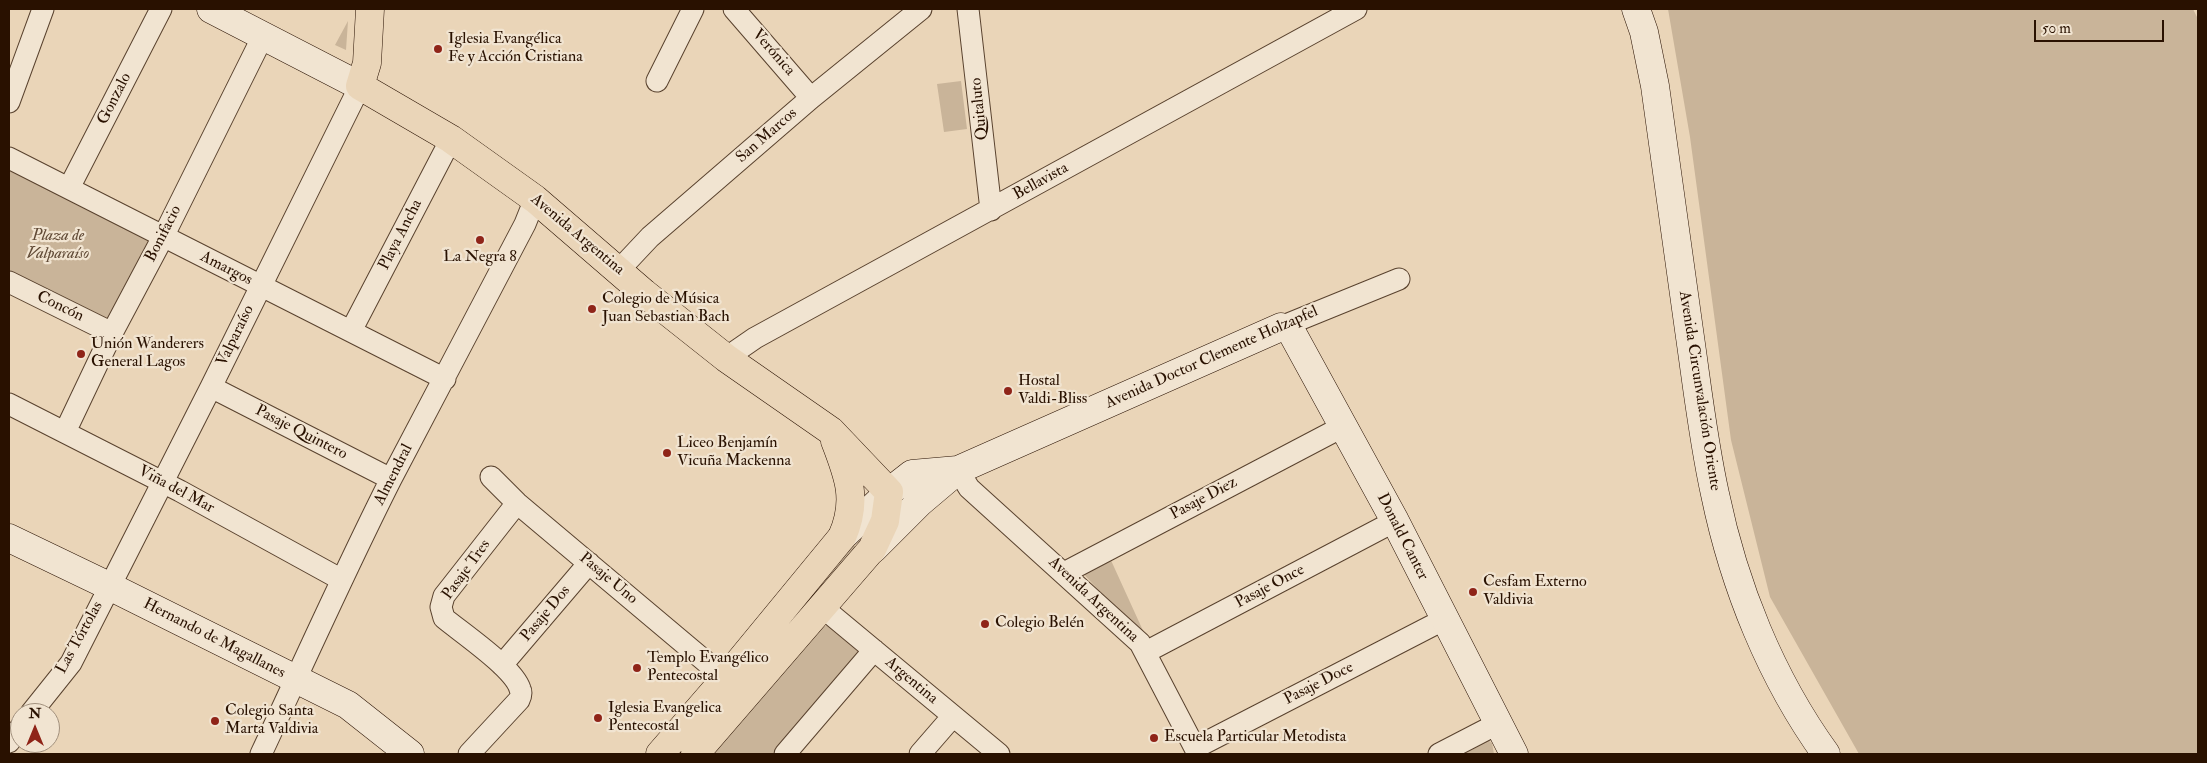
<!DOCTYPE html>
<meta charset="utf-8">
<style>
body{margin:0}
#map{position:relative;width:2207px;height:763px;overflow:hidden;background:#ead5b8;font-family:"IM FELL Double Pica",serif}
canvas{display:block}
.frame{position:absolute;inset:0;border:10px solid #291100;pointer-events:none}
.north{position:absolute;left:10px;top:703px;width:50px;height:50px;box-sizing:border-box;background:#f1e4d1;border:1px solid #a1907d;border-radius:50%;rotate:0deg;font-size:14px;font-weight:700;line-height:20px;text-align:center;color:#291100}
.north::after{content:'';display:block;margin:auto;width:18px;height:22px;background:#8f2418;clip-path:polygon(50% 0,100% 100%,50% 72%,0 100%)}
.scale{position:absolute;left:2034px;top:20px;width:130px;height:22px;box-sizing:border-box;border:2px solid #291100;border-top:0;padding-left:6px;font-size:15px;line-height:18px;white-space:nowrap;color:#291100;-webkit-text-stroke:4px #f1e4d1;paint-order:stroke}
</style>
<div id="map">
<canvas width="2207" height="763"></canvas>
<div class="frame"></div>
<div class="north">N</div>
<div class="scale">50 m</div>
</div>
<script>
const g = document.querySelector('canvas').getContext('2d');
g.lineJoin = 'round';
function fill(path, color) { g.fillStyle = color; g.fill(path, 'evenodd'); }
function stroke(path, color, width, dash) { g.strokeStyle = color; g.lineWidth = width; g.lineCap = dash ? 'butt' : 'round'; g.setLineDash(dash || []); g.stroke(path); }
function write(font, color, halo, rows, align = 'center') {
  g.font = font + ' "IM FELL Double Pica",serif'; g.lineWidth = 4.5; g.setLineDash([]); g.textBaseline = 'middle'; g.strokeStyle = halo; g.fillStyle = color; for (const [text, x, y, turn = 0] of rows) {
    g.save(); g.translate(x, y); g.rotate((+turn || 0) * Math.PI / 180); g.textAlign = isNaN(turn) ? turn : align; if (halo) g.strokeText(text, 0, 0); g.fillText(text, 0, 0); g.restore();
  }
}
fill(new Path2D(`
 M1668,9h525l5,10v735h-339l-89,-157 -39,-157 -41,-303z
 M348,21l-2,29 -11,-5z
 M961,81l6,48 -23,3 -7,-48z
 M9,169l142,73 -38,75 -15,2 -89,-47z
 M853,545l3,2 -108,130 -5,-5z
 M1109,556l36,79 -4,2 -60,-66z
 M829,625l33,30 -84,99h-70l110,-126z
 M1485,738l7,5 2,11h-41z`), '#c9b499');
const street = new Path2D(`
 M734,9l77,89
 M968,9l23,201
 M657,81l36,-72
 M9,102l34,-93
 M9,158l436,221
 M69,188l92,-179
 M619,270l31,-33 161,-139 110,-89
 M9,282l103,51
 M1281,327l118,-48
 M351,331l100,-192
 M726,358l29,-20 601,-329
 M211,387l180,92
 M9,404l171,87 162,89
 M65,432l47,-99 51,-96 100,-201
 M958,470l11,18 171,155 58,111
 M491,477l26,26 220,185
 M1064,573l280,-147
 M822,607l177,147
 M1146,652l249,-131
 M502,665l87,-102
 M31,713l40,-50 140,-276 149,-301
 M9,742l11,-14
 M1195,748l248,-128
 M261,754c43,-92 84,-184 130,-275 44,-85 90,-170 134,-255l10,-25
 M469,754l50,-54c2,-4 3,-7 1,-11 -6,-21 -58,-56 -76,-71l-3,-11 3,-11 73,-93
 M785,754l89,-104
 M920,754l33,-38
 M1439,754l58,-30`);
const secondary = new Path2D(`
 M211,9l149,77
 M1636,9l8,23 11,54c11,81 23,162 34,244 8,55 14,110 26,164 19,92 56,184 111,260
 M842,537l47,-45 23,-18 46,-4 323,-143 10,4 104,190 119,233
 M9,538l100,48 239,119 62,49
 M873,549l46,-46 39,-33`);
const primary = new Path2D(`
 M370,9l-3,54 -7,23 91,53 84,60 109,94 82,65 105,73 58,61 -4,29 -13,28 -177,205
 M660,754l66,-76 116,-141c16,-36 7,-60 -7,-96`);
stroke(street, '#59422e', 23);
stroke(secondary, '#291100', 29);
stroke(primary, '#291100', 29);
stroke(street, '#f1e4d1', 21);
stroke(secondary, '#f1e4d1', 28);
stroke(primary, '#ead5b8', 28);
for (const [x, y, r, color] of [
 [438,49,5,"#8f2418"],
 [480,240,5,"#8f2418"],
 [592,309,5,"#8f2418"],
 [81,354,5,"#8f2418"],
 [1008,391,5,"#8f2418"],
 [667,453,5,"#8f2418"],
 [1473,592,5,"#8f2418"],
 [985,624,5,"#8f2418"],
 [637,668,5,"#8f2418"],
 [598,718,5,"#8f2418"],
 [215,721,5,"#8f2418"],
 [1154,738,5,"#8f2418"]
]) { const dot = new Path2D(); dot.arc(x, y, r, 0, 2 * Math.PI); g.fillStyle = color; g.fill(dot); stroke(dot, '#f1e4d1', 2); }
write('16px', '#291100', '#f1e4d1', [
 ["Iglesia Evangélica",448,40],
 ["Fe y Acción Cristiana",448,58],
 ["La Negra 8",480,258,"center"],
 ["Colegio de Música",602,300],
 ["Juan Sebastian Bach",602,318],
 ["Unión Wanderers",91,345],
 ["General Lagos",91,363],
 ["Hostal",1018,382],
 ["Valdi-Bliss",1018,400],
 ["Liceo Benjamín",677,444],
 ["Vicuña Mackenna",677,462],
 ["Cesfam Externo",1483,583],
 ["Valdivia",1483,601],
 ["Colegio Belén",995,624],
 ["Templo Evangélico",647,659],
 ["Pentecostal",647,677],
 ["Iglesia Evangelica",608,709],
 ["Pentecostal",608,727],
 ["Colegio Santa",225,712],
 ["Marta Valdivia",225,730],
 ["Escuela Particular Metodista",1164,738]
], 'left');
write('16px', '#291100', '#f1e4d1', [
 ["Verónica",773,53,49],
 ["Gonzalo",115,99,-63],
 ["Quitaluto",980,109,-96],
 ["San Marcos",767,136,-41],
 ["Bellavista",1041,182,-29],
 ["Bonifacio",164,234,-63],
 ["Playa Ancha",401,235,-63],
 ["Avenida Argentina",577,235,40],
 ["Amargos",226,269,27],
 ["Concón",60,307,26],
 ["Valparaíso",236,336,-64],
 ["Avenida Doctor Clemente Holzapfel",1212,358,-24],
 ["Avenida Circunvalación Oriente",1699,391,81],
 ["Pasaje Quintero",301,433,27],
 ["Almendral",394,475,-63],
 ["Viña del Mar",176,490,28],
 ["Pasaje Diez",1204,499,-28],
 ["Donald Canter",1402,537,63],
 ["Pasaje Tres",467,570,-54],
 ["Pasaje Uno",608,579,40],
 ["Pasaje Once",1270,587,-28],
 ["Avenida Argentina",1093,600,43],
 ["Pasaje Dos",546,614,-50],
 ["Las Tórtolas",80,638,-61],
 ["Hernando de Magallanes",214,639,27],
 ["Argentina",911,681,40],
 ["Pasaje Doce",1319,684,-27]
]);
write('italic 16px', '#614a36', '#f1e4d1', [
 ["Plaza de",58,237],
 ["Valparaíso",58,255]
]);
</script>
